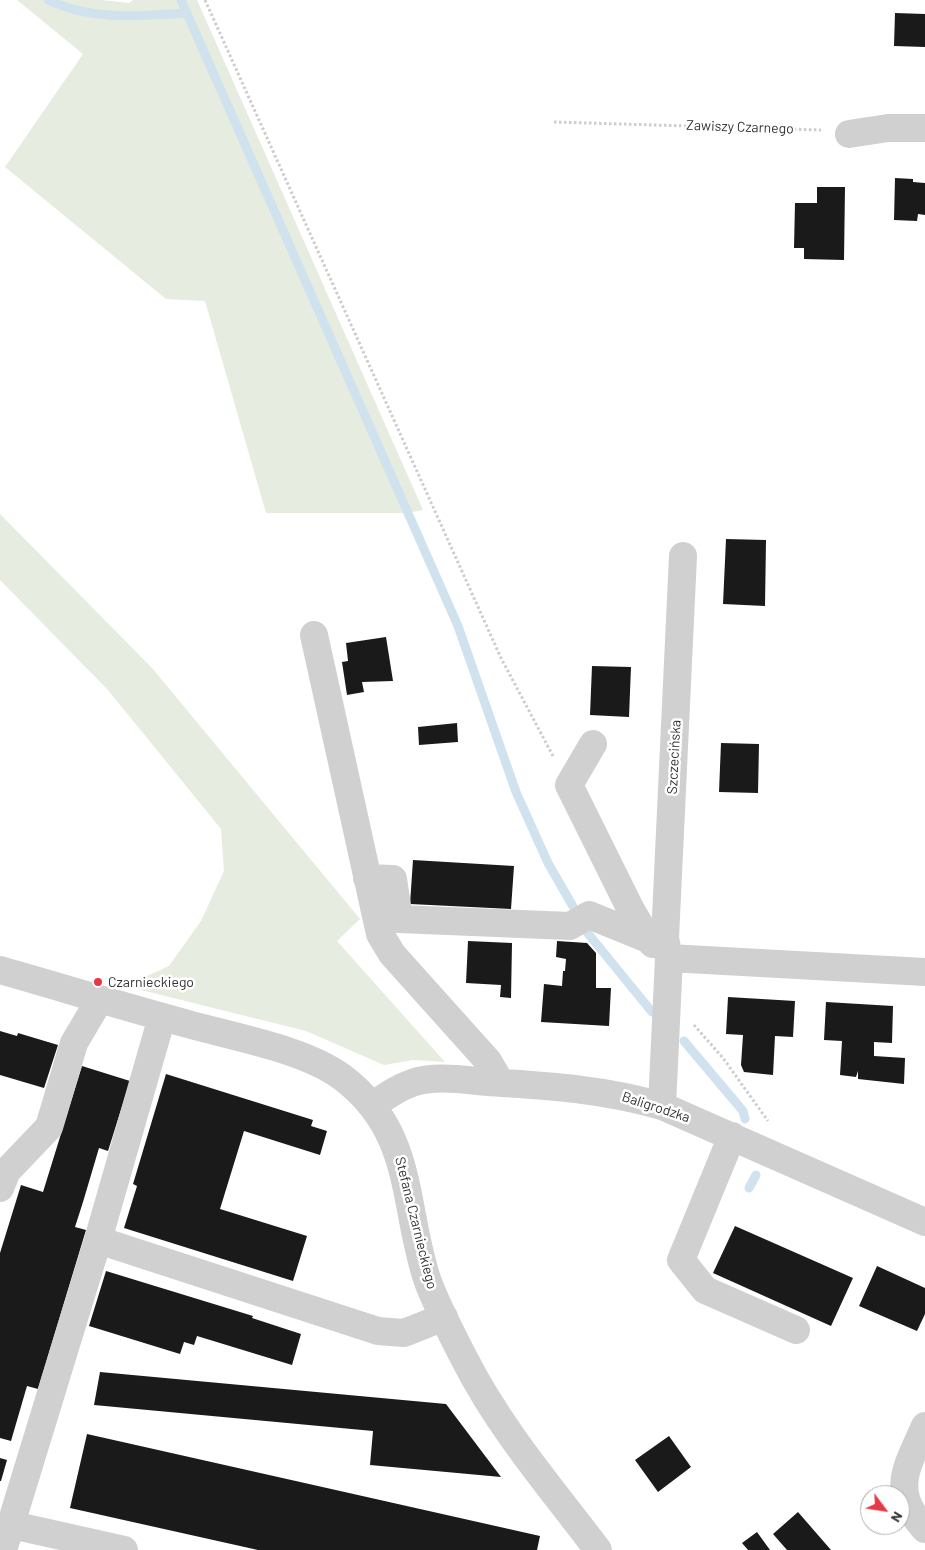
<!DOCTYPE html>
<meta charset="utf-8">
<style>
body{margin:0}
#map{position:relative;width:925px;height:1550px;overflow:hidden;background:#fff;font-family:Barlow,sans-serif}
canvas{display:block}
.north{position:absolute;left:860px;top:1485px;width:50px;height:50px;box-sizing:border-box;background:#fff;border:1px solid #adadad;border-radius:50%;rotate:121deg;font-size:14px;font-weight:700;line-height:20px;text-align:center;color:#333}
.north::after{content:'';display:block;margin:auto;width:18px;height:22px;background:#e63946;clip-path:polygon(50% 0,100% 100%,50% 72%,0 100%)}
</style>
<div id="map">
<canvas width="925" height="1550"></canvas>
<div class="north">N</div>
</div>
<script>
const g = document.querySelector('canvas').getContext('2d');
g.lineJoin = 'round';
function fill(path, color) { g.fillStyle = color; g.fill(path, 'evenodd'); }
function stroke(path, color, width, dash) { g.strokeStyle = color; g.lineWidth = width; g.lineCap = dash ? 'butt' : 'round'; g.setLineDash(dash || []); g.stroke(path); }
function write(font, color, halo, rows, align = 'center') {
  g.font = font + ' Barlow,sans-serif'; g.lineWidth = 5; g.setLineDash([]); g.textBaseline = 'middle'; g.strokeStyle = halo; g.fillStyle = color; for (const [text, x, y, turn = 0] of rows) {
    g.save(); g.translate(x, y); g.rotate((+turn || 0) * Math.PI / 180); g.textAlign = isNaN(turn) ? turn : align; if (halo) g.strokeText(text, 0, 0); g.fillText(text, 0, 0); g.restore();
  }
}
fill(new Path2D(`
 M17,0h85l27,3 4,-3h64l226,510 -16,3h-141l-61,-212 -39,-2 -161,-132 78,-113z
 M0,514l152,154 208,251 -23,22 108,121 -32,-2 -29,5 -78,-34 -181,-45 44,-20 32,-45 23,-50 -3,-42 -113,-139 -108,-110z`), '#e6ecdf');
stroke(new Path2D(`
 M48,0c44,21 91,16 139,13
 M181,0l277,626 58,166 32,71 27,47
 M586,931l66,81
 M684,1041l59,70 2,8
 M749,1188l7,-13`), '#cfe2ee', 9);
fill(new Path2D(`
 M895,13l30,1v33l-31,-1z
 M895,178l18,1v3l12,1v32l-7,-1 -1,7 -23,-1z
 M817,187h28l-1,73 -40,-1v-11h-10l1,-45h22z
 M726,539l40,1 -1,66 -42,-2z
 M386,637l7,44 -31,1 2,10 -17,3 -5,-33 6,-1 -2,-18z
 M592,666l39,1 -2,50 -39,-2z
 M457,723l1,19 -39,3 -1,-18z
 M721,743l38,1 -1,49 -39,-1z
 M413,860l101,6 -3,43 -101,-5z
 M468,941l44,2 -1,55 -11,-1 1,-12 -35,-2z
 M557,941l30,2 9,10v35h15l-2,38 -68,-4 3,-38 18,2 1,-15h2l1,-12 -10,-2z
 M728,997l67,4 -2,36 -18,-1 -2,39 -29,-3 -3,-7 2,-30 -17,-1z
 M826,1002l67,4 -1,37 -18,-1v14l31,2 -1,26 -46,-5v-8l-2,6 -16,-2 2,-34 -18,-1z
 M0,1031l17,5 1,-3 40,12 -14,43 -44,-13z
 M82,1066l48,15 -22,70 -9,-3 -16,54 -8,25 11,3 -48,159 -11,-3 -16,55 -11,-3v-185l21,-68 22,7z
 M166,1074l147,46 -2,6 16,5 -7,24 -76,-24 -24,78 87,27 -14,45 -169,-53 13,-42 -4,-2z
 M735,1226l118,52 -22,48 -118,-53z
 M877,1266l48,22v26l-8,17 -58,-25z
 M106,1271l147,45 -1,2 49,16 -9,31 -95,-29 -3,9 -10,-3 -4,12 -91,-28z
 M100,1372l346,32 55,73 -131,-12 3,-34 -279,-26z
 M87,1434l453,102 -3,14h-279l-188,-42z
 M669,1436l22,31 -33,25 -23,-32z
 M0,1458l7,2 -6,21h-1z
 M798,1512l33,38h-44l-14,-16z
 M757,1532l13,18h-22l-6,-7z`), '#1a1a1a');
stroke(new Path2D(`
 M205,0l296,658 52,98
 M554,122l267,8
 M694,1025l29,33 45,63`), '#cdcdcd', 3, [2.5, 2.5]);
stroke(new Path2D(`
 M849,134l39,-6h37
 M314,635l66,299 12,20 96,107 13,22
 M593,744l-24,41 61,123 18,31 5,5
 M367,878l26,1 6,40 171,7 19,-11 59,24
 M669,958l-4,-20 18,-382
 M0,970c63,18 125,37 188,54 46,13 116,25 154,53 74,56 60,129 86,205 10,26 24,53 37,78 35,69 87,129 133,190
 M372,1106c13,-9 25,-18 40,-23 23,-8 52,-3 76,-1 62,4 114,7 174,24l263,116
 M662,1106l7,-148 256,14
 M732,1136l-51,124 24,30 91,40
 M0,1188l7,-17 42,-44 25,-84 26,-44
 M98,1240l280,91 26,2 40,-16
 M925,1426c-18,41 -36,65 0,103
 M12,1525l112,25
 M3,1550l95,-310 64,-223`), '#d0d0d0', 28);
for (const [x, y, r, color] of [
 [98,982,5,"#e63946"]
]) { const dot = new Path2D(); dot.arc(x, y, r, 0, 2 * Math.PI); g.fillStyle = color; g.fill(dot); stroke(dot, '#fff', 2); }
write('14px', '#333', '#fff', [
 ["Zawiszy Czarnego",740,127,2],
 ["Szczecińska",674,757,-87],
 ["Baligrodzka",656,1107,18],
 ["Stefana Czarnieckiego",416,1223,76]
]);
write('14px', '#333', '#fff', [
 ["Czarnieckiego",108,982]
], 'left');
</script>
